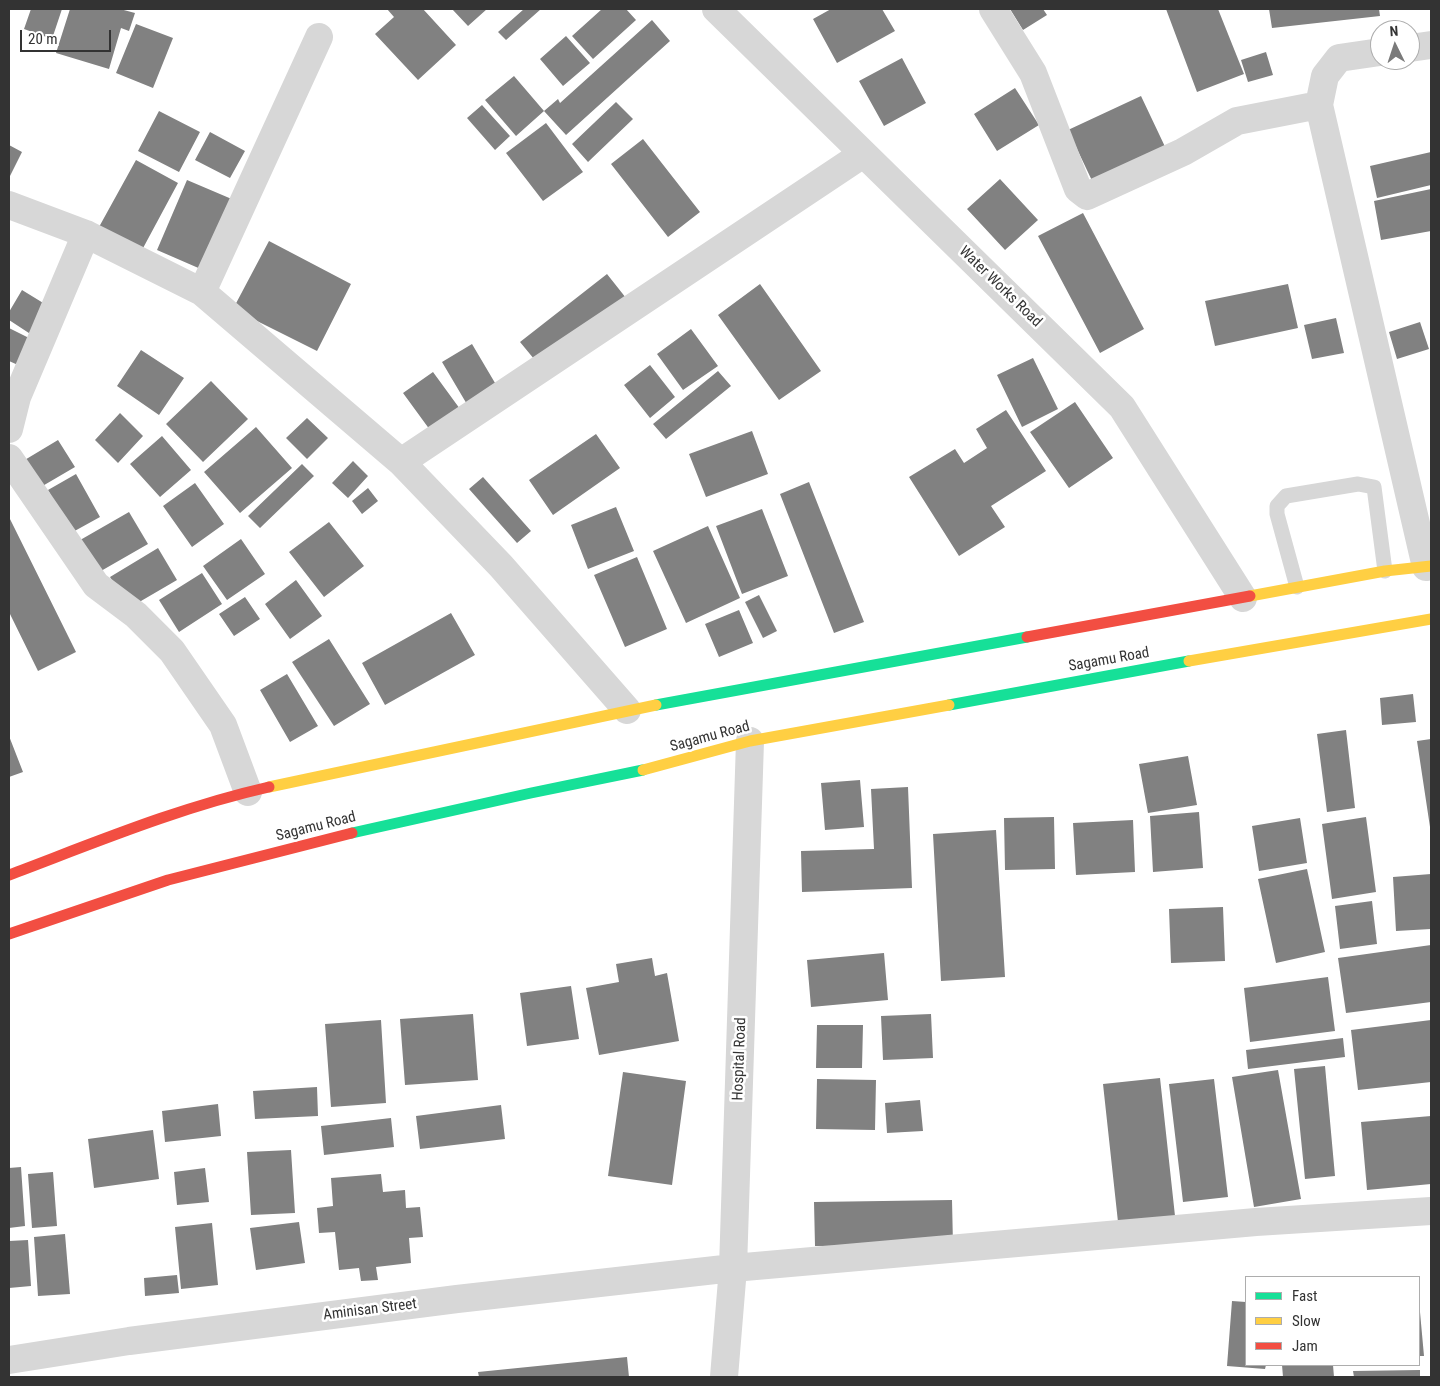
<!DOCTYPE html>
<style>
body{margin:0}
#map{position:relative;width:1440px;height:1386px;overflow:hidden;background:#fff;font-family:"Roboto Condensed",sans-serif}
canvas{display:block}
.frame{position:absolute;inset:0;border:10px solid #333;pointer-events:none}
.legend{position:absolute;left:1245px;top:1276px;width:175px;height:90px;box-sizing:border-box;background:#fff;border:1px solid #adadad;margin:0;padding:6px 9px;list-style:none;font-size:15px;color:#333}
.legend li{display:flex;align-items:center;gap:10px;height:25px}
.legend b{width:25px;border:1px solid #adadad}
.north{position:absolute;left:1370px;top:20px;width:50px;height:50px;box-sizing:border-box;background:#fff;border:1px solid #adadad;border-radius:50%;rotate:356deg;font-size:14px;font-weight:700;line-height:20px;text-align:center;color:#333}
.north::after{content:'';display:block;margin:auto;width:18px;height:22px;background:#7a7a7a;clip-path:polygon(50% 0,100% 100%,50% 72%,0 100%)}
.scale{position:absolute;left:20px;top:30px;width:91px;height:22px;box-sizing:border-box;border:2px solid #333;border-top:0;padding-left:6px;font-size:15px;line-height:18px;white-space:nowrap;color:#333;-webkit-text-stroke:4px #fff;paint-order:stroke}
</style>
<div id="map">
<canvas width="1440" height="1386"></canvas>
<div class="frame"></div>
<ul class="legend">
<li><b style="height:6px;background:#16e098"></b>Fast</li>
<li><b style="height:6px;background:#ffcf43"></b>Slow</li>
<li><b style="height:6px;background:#f24e42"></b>Jam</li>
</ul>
<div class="north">N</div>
<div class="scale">20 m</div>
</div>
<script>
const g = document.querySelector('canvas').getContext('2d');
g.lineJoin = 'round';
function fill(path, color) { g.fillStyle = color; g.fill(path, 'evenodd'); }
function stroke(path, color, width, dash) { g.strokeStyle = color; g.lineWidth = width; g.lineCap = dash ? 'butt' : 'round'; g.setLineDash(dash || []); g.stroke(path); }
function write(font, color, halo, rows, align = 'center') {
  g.font = font + ' "Roboto Condensed",sans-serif'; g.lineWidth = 5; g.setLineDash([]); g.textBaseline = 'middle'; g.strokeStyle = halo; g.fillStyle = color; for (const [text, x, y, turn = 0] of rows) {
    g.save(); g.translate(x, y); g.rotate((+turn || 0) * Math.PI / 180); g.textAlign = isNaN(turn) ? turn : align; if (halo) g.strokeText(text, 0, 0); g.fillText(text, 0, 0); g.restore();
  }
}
fill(new Path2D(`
 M31,9h31l-10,30 -28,-10z
 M70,9h50l15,4 -6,18 -8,-3 -12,41 -53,-16z
 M387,9h36l33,36 -38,35 -43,-46 19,-17z
 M452,9h35l-19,17z
 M524,9h17l-35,31 -8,-8z
 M602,9h24l10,11 -43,39 -21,-23z
 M831,9h51l13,22 -58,32 -24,-44z
 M1010,9h33l4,6 -24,15z
 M1166,9h52l26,65 -47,18z
 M1269,9h110l1,7 -108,12z
 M652,20l18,21 -104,94 -22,-24 14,-12 2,4z
 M136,24l37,14 -20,50 -37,-15z
 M566,36l24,27 -27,23 -23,-27z
 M1266,52l7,23 -25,7 -7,-22z
 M902,58l24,45 -42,23 -25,-45z
 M514,76l30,35 -28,25 -31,-36z
 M1015,88l24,37 -42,26 -23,-37z
 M1141,96l27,57 -73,34 -27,-57z
 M616,102l17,17 -45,43 -16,-18z
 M482,105l28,31 -15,14 -28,-32z
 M159,111l41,21 -21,40 -41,-21z
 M546,123l37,49 -40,29 -37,-48z
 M210,132l35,19 -15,27 -35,-18z
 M643,139l57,73 -32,25 -57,-73z
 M9,145l13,7 -13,26z
 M1431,152v33l-54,13 -7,-32z
 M136,160l42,23 -36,67 -43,-23z
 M1000,179l38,41 -33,30 -38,-41z
 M187,180l47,20 -31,70 -46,-20z
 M1431,189v42l-50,9 -7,-39z
 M1083,213l61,116 -44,24 -62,-117z
 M269,241l82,43 -34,67 -84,-42z
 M607,274l19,24 -87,67 -19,-23z
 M760,284l61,87 -42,29 -61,-85z
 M1288,284l10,44 -83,18 -10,-45z
 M22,290l31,19 -18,28 -26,-17v-8z
 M1336,318l8,35 -32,6 -8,-34z
 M1420,322l9,27 -32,10 -8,-27z
 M9,328l22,11 -13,26 -9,-4z
 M691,329l27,37 -35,24 -26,-36z
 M472,344l26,44 -30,18 -26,-44z
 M141,350l43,28 -25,37 -42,-29z
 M1033,358l25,51 -36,18 -25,-52z
 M650,365l25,32 -25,21 -26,-33z
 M718,371l13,15 -65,53 -13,-15z
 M433,372l27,37 -30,21 -27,-37z
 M211,381l37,38 -45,43 -37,-38z
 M1075,402l38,56 -44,30 -39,-56z
 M1006,410l40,61 -55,35 14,21 -46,29 -50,-79 46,-28 9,14 23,-15 -11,-19z
 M120,413l23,23 -25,27 -23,-23z
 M307,418l21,20 -21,21 -21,-21z
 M256,427l36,41 -52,45 -36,-41z
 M752,431l16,43 -62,23 -17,-43z
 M596,434l24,34 -67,47 -24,-35z
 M162,436l29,34 -31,27 -30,-33z
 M58,440l17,27 -41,24 -16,-27z
 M353,461l15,15 -20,22 -16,-15z
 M302,464l12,12 -54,52 -12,-12z
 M76,474l24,43 -29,16 -23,-43z
 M483,477l48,54 -14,12 -48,-54z
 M809,482l55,140 -30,11 -54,-139z
 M195,483l29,41 -32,23 -29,-41z
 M368,488l10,13 -16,13 -10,-13z
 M616,507l18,44 -46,18 -17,-44z
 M762,509l26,67 -46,18 -26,-68z
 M129,512l19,32 -54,31 -19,-32z
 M9,517l67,135 -38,19 -29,-59z
 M329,522l35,44 -40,31 -35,-45z
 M708,526l32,72 -54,25 -33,-72z
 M241,539l24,35 -38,26 -24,-34z
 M158,548l19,32 -48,28 -19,-31z
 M637,557l30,72 -42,18 -31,-72z
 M202,573l20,31 -43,28 -20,-32z
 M296,580l26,36 -32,23 -25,-35z
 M759,595l18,36 -14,7 -18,-36z
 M245,597l15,22 -26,17 -15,-22z
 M739,610l14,33 -34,14 -14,-33z
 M451,613l24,42 -90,50 -23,-42z
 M329,639l41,65 -36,22 -42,-64z
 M287,674l31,52 -28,16 -30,-52z
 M1413,694l3,28 -34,3 -2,-27z
 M1346,730l9,78 -28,4 -10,-78z
 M9,736l14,36 -14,5z
 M1431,739v88h-1l-13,-86z
 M1188,756l9,49 -49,8 -9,-49z
 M860,780l4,47 -39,3 -4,-47z
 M908,787l4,101 -110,4 -1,-41 73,-2 -3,-60z
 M1199,812l4,56 -50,4 -3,-56z
 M1054,817l1,52 -50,1 -1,-52z
 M1366,817l10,75 -44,7 -10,-75z
 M1300,818l7,45 -48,8 -7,-45z
 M1133,820l2,52 -59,3 -3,-52z
 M996,830l9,147 -64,4 -8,-147z
 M1307,869l18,83 -49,11 -18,-84z
 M1431,874v55l-35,2 -3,-54z
 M1372,901l5,43 -37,5 -5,-43z
 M1223,907l2,54 -54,2 -2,-54z
 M1431,945v57l-85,11 -8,-55z
 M884,953l4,47 -77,7 -4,-47z
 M652,958l3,18 12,-3 12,68 -80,14 -13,-67 33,-6 -3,-18z
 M1328,977l7,54 -85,11 -6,-54z
 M571,986l8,53 -52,7 -7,-53z
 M473,1014l5,66 -73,5 -5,-66z
 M931,1014l2,44 -50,2 -2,-44z
 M381,1020l5,83 -55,4 -6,-83z
 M1431,1020v62l-73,8 -7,-60z
 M817,1025h46l-1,43h-46z
 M1343,1038l2,19 -97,12 -2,-19z
 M1325,1066l10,110 -30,3 -11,-110z
 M1278,1070l23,129 -47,8 -22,-130z
 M623,1072l63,9 -14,104 -64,-9z
 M1160,1078l15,138 -57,6 -15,-138z
 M817,1079l59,1 -1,50 -59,-1z
 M1214,1079l14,118 -45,5 -14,-118z
 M317,1087l1,29 -63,3 -2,-28z
 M920,1100l3,31 -36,2 -2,-30z
 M218,1104l3,32 -56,6 -3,-31z
 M501,1105l4,34 -85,10 -4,-33z
 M1431,1116v68l-64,6 -6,-68z
 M391,1118l3,29 -70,8 -3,-29z
 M153,1130l6,49 -65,9 -6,-49z
 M291,1150l4,63 -44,2 -4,-63z
 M21,1167l4,59 -16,2v-60z
 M205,1168l4,34 -32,3 -3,-33z
 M53,1172l4,54 -25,2 -4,-54z
 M381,1174l2,18 22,-2 1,18 14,-1 3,30 -14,1 2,25 -35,4 2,13 -17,1 -2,-13 -20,2 -4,-38 -16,1 -2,-25 16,-2 -2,-28z
 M952,1200l1,45 -138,1 -1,-44z
 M299,1222l6,41 -49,7 -6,-42z
 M212,1223l6,62 -37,4 -6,-62z
 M65,1234l5,60 -32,2 -4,-59z
 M28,1240l3,46 -22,2v-47z
 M177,1275l2,18 -34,3 -1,-18z
 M1232,1301l14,1v63h20l-1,4 -38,-3z
 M1419,1312h1l4,44h-5z
 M627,1357l2,20h-150l-1,-5z
 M1282,1365h51l1,12h-51z
 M1420,1370v7h-66l-1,-6z`), '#818181');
stroke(new Path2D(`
 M1297,587l-20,-73v-8l9,-10 72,-12 16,3 11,84`), '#d7d7d7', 15);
stroke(new Path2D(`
 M716,9l406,398 121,191
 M993,9l40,64 45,116 9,7 96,-44 54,-31 82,-16
 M1410,48l21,-3
 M1380,52l-41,6 -14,18 -6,29 107,462
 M9,205l77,29 116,58 199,170 100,104 126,144
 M202,292l117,-255
 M9,429l8,-32 69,-163
 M9,458l87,127 40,30 36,36 51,74 25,67
 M401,462l462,-308
 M9,1360l120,-19 328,-42 276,-31 523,-46 175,-11
 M724,1377l9,-109 17,-527`), '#d7d7d7', 28);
stroke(new Path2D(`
 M656,705l371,-68
 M949,705l240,-44
 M352,833l179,-40 112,-23`), '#16e098', 11);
stroke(new Path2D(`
 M1250,596l135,-25 46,-5
 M1189,661l242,-42
 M643,770l107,-29 199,-36
 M269,787l387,-82`), '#ffcf43', 11);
stroke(new Path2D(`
 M1027,637l223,-41
 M9,875c85,-32 171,-68 260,-88
 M9,934l159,-54 184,-47`), '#f24e42', 11);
write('15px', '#333', '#fff', [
 ["Water Works Road",1000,287,44],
 ["Sagamu Road",1109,660,-10],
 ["Sagamu Road",710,737,-15],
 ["Sagamu Road",316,827,-14],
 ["Hospital Road",740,1059,-88],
 ["Aminisan Street",370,1310,-7]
]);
</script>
